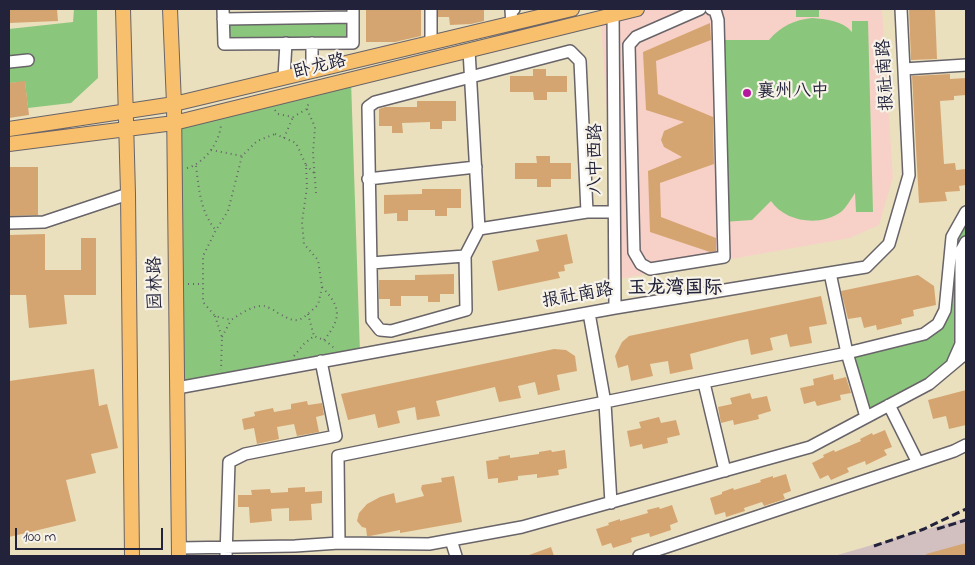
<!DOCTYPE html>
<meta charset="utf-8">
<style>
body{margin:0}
#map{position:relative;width:975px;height:565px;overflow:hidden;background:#ebe0be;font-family:"Indie Flower",sans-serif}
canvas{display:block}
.frame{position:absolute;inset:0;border:10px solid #22223b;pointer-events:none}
.scale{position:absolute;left:15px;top:528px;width:148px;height:22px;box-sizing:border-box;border:2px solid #22223b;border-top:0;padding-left:6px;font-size:15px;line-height:18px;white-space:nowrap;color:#22223b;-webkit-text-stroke:4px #f7f3e8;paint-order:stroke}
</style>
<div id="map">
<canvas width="975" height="565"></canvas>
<div class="frame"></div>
<div class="scale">100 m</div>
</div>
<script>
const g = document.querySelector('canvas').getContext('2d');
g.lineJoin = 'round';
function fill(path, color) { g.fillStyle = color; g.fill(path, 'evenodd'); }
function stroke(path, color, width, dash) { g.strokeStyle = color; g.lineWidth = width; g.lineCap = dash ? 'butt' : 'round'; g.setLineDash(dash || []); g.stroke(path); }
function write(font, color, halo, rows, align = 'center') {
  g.font = font + ' "Indie Flower","LXGW WenKai TC",sans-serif'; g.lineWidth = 4.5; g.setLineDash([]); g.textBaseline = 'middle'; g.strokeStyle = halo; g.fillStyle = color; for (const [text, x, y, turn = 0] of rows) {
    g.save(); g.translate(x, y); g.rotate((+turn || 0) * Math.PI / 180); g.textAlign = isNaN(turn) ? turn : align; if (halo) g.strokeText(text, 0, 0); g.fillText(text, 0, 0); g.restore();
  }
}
fill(new Path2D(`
 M600,9h282l11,169 -14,47 -29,13 -232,41z`), '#f7d1c8');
fill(new Path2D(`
 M966,518v38h-132z`), '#d2bfc0');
fill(new Path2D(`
 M74,9h23l1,69 -27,25 -43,5 -3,-26 -16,1v-54l64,-7z
 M796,9h23v8h-23z
 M353,17v26l-129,1 -1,-25z
 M812,18c14,1 31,3 40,14v-11h16l5,191h-17l-1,-19c-4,6 -9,15 -14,19 -21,15 -56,10 -70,-11l-19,19 -29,2 -5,-182h51c12,-14 25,-20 43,-22z
 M351,80l9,274 -183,34 -3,-265z
 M966,212l-5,132 -10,21 -85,52 -19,-63 91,-30 14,-87z`), '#8ac77d');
fill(new Path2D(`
 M9,9h48l1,12 -49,2z
 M366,9h55v27l-26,6h-29z
 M438,9h46v12l-13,3 -21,1 -1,-8h-11z
 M909,9h26l2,50 -26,1z
 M710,23l1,17 -55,21 2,33 55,23 1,47 -54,19 1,34 55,21v13l-6,1 -60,-20 -2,-61 34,-14 -18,-10 -3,-7 3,-9 20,-9 -38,-12 -3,-58z
 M533,69h13v7h21v16h-20v8h-13l-1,-8h-23v-16h23z
 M950,74v5l16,-1v17l-12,1v4l-14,1 4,63 11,-1 1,7 10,-1v16l-7,1 1,5 -15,1 2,9 -28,2 -7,-127z
 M25,81l4,34 -20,3v-35z
 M417,101h39v20h-14v8h-12v-7l-28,1 1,10h-11v-7h-13v-17l6,-2h32z
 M536,156h14v7h21v16h-20v8h-14v-8h-22v-16h22z
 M9,167h29v48l-29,1z
 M422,189h39v19h-14v8h-12v-6h-27v11h-11v-8l-13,1v-19l38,-1z
 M45,234v36h36v-32h15v57h-32l3,29 -38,4 -3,-33h-17v-60z
 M567,234l6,29 -9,2 1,6 -7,1 2,6 -62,13 -6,-30 47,-10 -3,-11z
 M454,274v20h-14v8h-12v-6h-27v10h-11v-7h-11v-19h36v-5z
 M918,275l16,11 2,19 -23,5 1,6 -13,3 1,5 -25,6 -1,-5 -12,3 -3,-11 -13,2 -7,-28z
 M821,296l6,28 -18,3 3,16 -22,4 -3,-13 -17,4 3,12 -22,5 -3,-16 -10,2 -48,13 3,15 -23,5 -2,-13 -18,3 3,12 -22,5 -3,-16 -10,3 -3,-12 7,-14 7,-6z
 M554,349l12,1 9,6 2,15 -20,4 3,15 -22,5 -3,-13 -17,4 3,12 -22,4 -4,-15 -59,14 4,15 -23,4 -2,-13 -18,4 3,12 -22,5 -3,-14 -27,6 -7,-26z
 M94,369l5,37 8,-2 11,44 -27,6 5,19 -30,7 10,41 -67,16v-156z
 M833,374l1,6 12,-3 5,16 -11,2 1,5 -24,6 -2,-5 -11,3 -4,-16 14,-3 -1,-6z
 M966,390v35l-17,4 -3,-13 -13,3 -5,-19z
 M750,393l2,6 15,-3 4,15 -13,4 1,4 -25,6 -1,-5 -12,3 -3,-16 14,-3 -2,-6z
 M307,401l1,4 14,-2 2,12 -8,2 3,15 -22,4 -3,-12 -17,3 2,12 -22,5 -3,-16 -10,2 -2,-11 13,-3 -1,-4 19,-4 1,4 17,-3v-5z
 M659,417l2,6 15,-3 4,15 -13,3 1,5 -25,6 -1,-5 -12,3 -3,-16 14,-3 -2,-6z
 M885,430l7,17 -8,3 3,5 -21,10 -1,-4 -18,7 2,4 -18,8 -3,-5 -8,4 -8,-16 12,-6 -1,-2 11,-5 1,2 26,-11 -1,-2 12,-6 1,2z
 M551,450l1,2 13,-2 2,18 -9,2 1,5 -22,3v-4l-19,2v4l-20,3v-5l-10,1 -2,-18 13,-2 -1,-2 12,-2v3l29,-4v-2z
 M786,474l5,17 -8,3 2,5 -21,7 -2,-4 -18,6 1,3 -19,6 -1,-5 -10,3 -5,-17 12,-4v-2l11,-4 1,2 27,-8 -1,-2 13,-4v2z
 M454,476l8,46 -62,11v-3l-30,6h-3l-1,-8 -4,-1 -5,-6 2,-8 8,-9 13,-7 14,-4 2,10 28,-7 -3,-7 1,-4 20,-3 -1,-4z
 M305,487v5l17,-1v12l-11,1 1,16 -23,1v-13l-18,1 1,12 -22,2 -1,-16h-11v-12h14l-1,-5 19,-1 1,4 17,-1v-4z
 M672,505l6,17 -8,3 1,5 -21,7 -1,-4 -18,5 1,4 -19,6 -2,-5 -9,3 -6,-17 13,-4 -1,-2 12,-4v2l28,-8 -1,-3 12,-3 1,2z
 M966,543v13h-39l-1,-2z
 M551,547l3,9h-25v-1z`), '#d5a571');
const minor = new Path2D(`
 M223,9l1,35 129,-1v-34
 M613,9l2,299
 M700,9l-64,28 -7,8 5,207 7,12 9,5 74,-12 -6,-237 -3,-10 -4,-1
 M223,19l130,-2
 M512,24l-1,-14 3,-1
 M312,43v28
 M431,43v-34
 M469,50l10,179 -14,27 1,54 -75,21 -11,-1 -8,-10 -4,-213 7,-5 195,-51 10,10 7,151
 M9,62l19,-2
 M904,69l62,-4
 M284,77l2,-34
 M368,179l108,-12
 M9,223l35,-1 84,-28
 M479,229l108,-17h27
 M371,263l94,-7
 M830,273l17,80 77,-19 14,-10 7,-14 7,-73 14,-25
 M589,313l16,90 6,100
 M953,362l8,-18v-93l5,-9
 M704,383l21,88
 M177,388l438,-80 251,-41 23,-23 20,-69 -8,-166
 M889,405l29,58
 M451,540l5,16
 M339,543l-1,-87 509,-103 19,64
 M179,548l116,-2 44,-3 90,1 93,-17 288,-80 119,-63 37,-31
 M226,556l3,-94 16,-8 91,-18 -15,-75
 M639,556l315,-105 12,-6`);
const major = new Path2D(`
 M123,9l5,185 4,362
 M170,9l4,95 5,452
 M9,129l165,-25 398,-95
 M9,144l165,-21 463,-114`);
stroke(minor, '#686469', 14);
stroke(major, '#686469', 16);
stroke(new Path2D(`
 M307,109l8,18 -2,26 3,40
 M275,110l3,4 15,3 14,-8 2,-8
 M275,134l21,9 10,22 1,22 -5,35 2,22 14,16 4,27 -4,18c-18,15 -18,21 -40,8 -4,-3 -10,-6 -14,-7 -11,-1 -24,8 -33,14l-16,-4 -12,-14v-46l13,-26 12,-19 14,-55 15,-15z
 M284,138l9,-21
 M211,150l31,6
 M306,165l8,8
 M196,166c3,22 4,45 19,63
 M187,168c17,-4 34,-27 34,-45
 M188,284h15
 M322,287c19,20 20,31 2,53
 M308,314l6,22
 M215,316l7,21 -1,33
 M222,337l9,-17
 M294,356l10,-12 10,-8 12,5 8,7`), '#686469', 2, [1, 4]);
stroke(minor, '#fff', 11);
stroke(major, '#f8bf6c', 14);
stroke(new Path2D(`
 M937,529l29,-9
 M874,546l50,-17 42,-20`), '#22223b', 3, [8, 4]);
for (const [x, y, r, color] of [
 [747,93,5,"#b5179e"]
]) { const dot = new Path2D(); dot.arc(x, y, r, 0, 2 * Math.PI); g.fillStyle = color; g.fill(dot); stroke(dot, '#f7f3e8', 2); }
write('18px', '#22223b', '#f7f3e8', [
 ["卧龙路",320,68,-14],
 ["报社南路",887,75,-93],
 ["八中西路",597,159,-90],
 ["园林路",157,283,-91],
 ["报社南路",578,297,-10]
]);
write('18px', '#22223b', '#f7f3e8', [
 ["襄州八中",757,93]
], 'left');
write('bold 19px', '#22223b', '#f7f3e8', [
 ["玉龙湾国际",675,290]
]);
</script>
